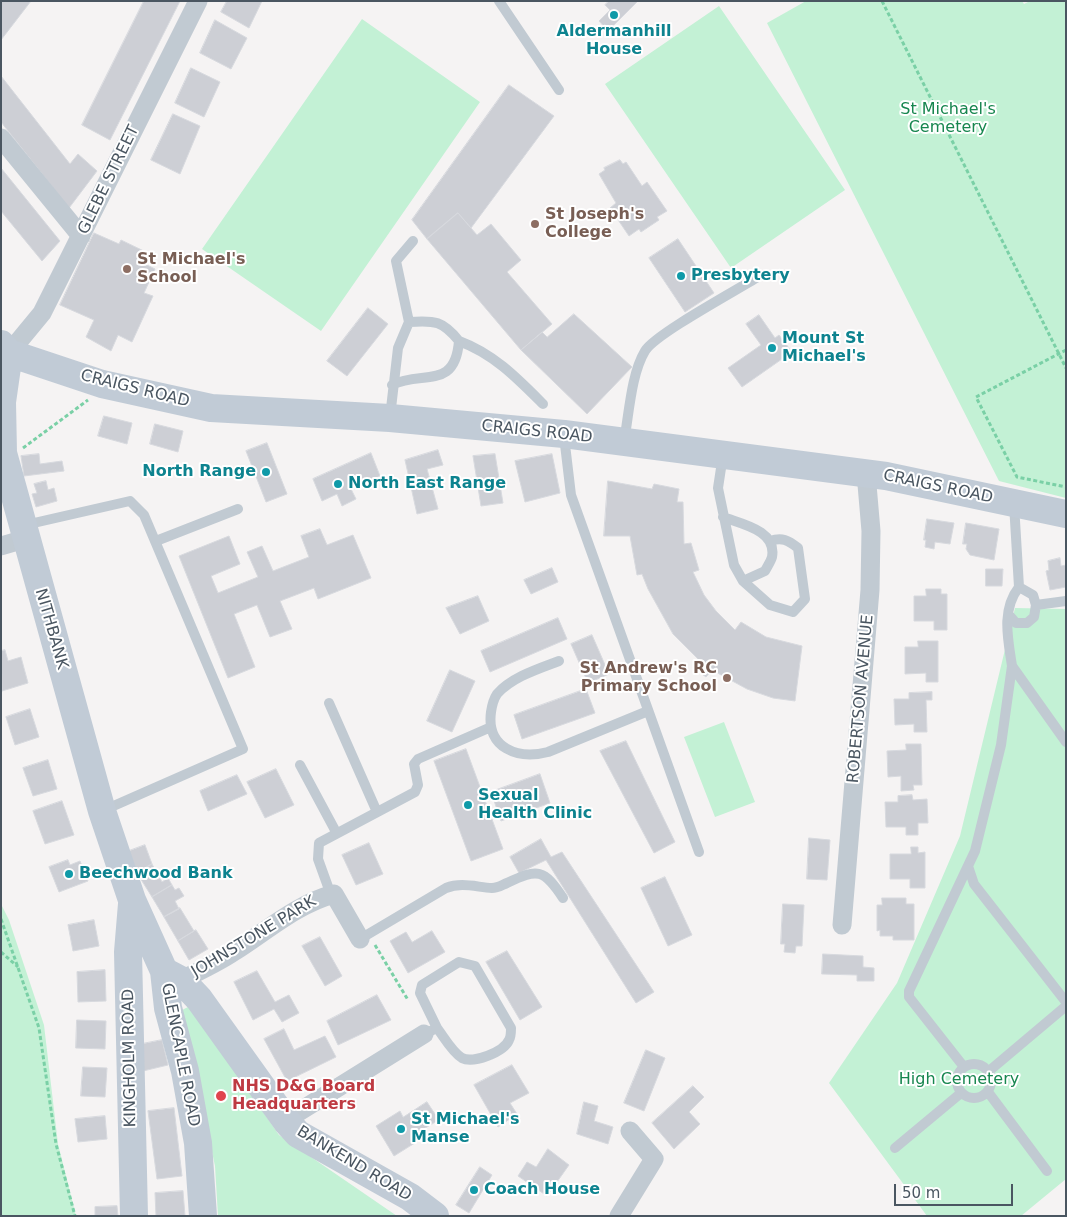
<!DOCTYPE html>
<style>
body{margin:0}
#map{position:relative;width:1067px;height:1217px;overflow:hidden;background:#f5f3f3;font-family:"DejaVu Sans",sans-serif}
canvas{display:block}
.frame{position:absolute;inset:0;border:2px solid #4a5661;pointer-events:none}
.scale{position:absolute;left:894px;top:1184px;width:119px;height:22px;box-sizing:border-box;border:2px solid #4a5661;border-top:0;padding-left:6px;font-size:15px;line-height:18px;white-space:nowrap;color:#4a5661;-webkit-text-stroke:4px #fff;paint-order:stroke}
</style>
<div id="map">
<canvas width="1067" height="1217"></canvas>
<div class="frame"></div>
<div class="scale">50 m</div>
</div>
<script>
const g = document.querySelector('canvas').getContext('2d');
g.lineJoin = 'round';
function fill(path, color) { g.fillStyle = color; g.fill(path, 'evenodd'); }
function stroke(path, color, width, dash) { g.strokeStyle = color; g.lineWidth = width; g.lineCap = dash ? 'butt' : 'round'; g.setLineDash(dash || []); g.stroke(path); }
function write(font, color, halo, rows, align = 'center') {
  g.font = font + ' "DejaVu Sans",sans-serif'; g.lineWidth = 4; g.setLineDash([]); g.textBaseline = 'middle'; g.strokeStyle = halo; g.fillStyle = color; for (const [text, x, y, turn = 0] of rows) {
    g.save(); g.translate(x, y); g.rotate((+turn || 0) * Math.PI / 180); g.textAlign = isNaN(turn) ? turn : align; if (halo) g.strokeText(text, 0, 0); g.fillText(text, 0, 0); g.restore();
  }
}
fill(new Path2D(`
 M806,1h216l2,3 6,-3h36v497l-67,-17 -232,-458z
 M719,6l126,184 -114,78 -126,-184z
 M362,19l118,83 -159,229 -119,-82z
 M1015,608l51,1v570l-45,37h-94l-98,-133 68,-100 63,-147z
 M724,722l31,80 -40,15 -31,-80z
 M1,904l8,16 35,105 14,119 18,72h-75z
 M190,1006l89,129 118,81h-179l-3,-50 -33,-156z`), '#c3f1d5');
const building = new Path2D(`
 M1,1h30l-30,39z
 M144,1h36l-70,139 -28,-15z
 M227,1h35l-13,27 -28,-16z
 M609,1h29l-30,30 -9,-10 11,-11 -5,-5z
 M215,20l32,18 -16,31 -31,-16z
 M191,68l29,14 -16,35 -29,-14z
 M1,76l69,88 8,-10 19,17 -28,37 -68,-86z
 M509,85l45,31 -83,112 -13,-15 -31,26 -15,-19z
 M173,114l27,12 -20,48 -29,-14z
 M620,160l3,4 3,-2 16,24 5,-4 20,29 -10,6 2,3 -18,12 -2,-3 -10,7 -19,-28 6,-5 -17,-29 6,-4 -1,-2z
 M1,168l59,73 -18,20 -41,-50z
 M458,213l19,22 14,-11 30,36 -14,12 45,52 -31,26 -94,-111z
 M94,233l25,11 2,-4 29,14 -5,10 10,5 -11,24 9,3 -21,46 -14,-7 -7,16 -25,-14 8,-17 -34,-15z
 M678,239l36,54 -29,19 -36,-54z
 M368,308l20,16 -41,52 -20,-15z
 M574,314l58,53 -45,47 -66,-64 21,-18 5,5z
 M759,315l16,23 4,-3 13,17 -50,35 -14,-19 33,-23 -15,-21z
 M104,416l28,7 -5,21 -29,-8z
 M155,424l28,7 -5,21 -28,-8z
 M267,443l20,51 -21,8 -20,-51z
 M438,450l5,15 -16,4 11,40 -21,5 -12,-54z
 M371,453l9,23 -29,13 5,10 -14,7 -5,-12 -15,7 -9,-22z
 M39,454l1,10 22,-3 2,10 -40,5 -3,-20z
 M495,454l8,49 -22,3 -8,-50z
 M552,454l8,39 -35,9 -10,-41z
 M46,481l2,9 6,-2 3,13 -21,6 -4,-13 5,-1 -3,-9z
 M608,481l44,8 2,-5 25,5 -2,13h6l1,42 7,-1 8,27 -6,2 11,23 12,16 19,19 6,-8 25,15 36,9 -7,55 -22,-3 -26,-9 -35,-19 -6,7 -12,-9 6,-7 -27,-27 -25,-45 -6,-15 -5,1 -7,-39h-26z
 M927,519l27,4 -4,21 -15,-2 -1,7 -9,-2 1,-7h-2z
 M966,523l33,6 -5,31 -24,-5 -4,-6 1,-5h-4z
 M320,529l7,16 26,-10 18,43 -53,21 -4,-11 -34,13 12,28 -22,8 -13,-32 -23,9 21,53 -27,11 -49,-122 50,-20 11,28 -29,12 7,17 40,-16 -11,-25 15,-6 11,25 36,-14 -8,-21z
 M1060,558l1,8 5,-1v22l-16,3 -4,-19 3,-1 -1,-9z
 M552,568l6,14 -27,12 -7,-14z
 M986,569h17l-1,17h-16z
 M926,589h15v5h6v36h-13v-9h-20v-25h12z
 M478,596l11,25 -29,13 -14,-26z
 M558,618l9,21 -77,33 -9,-21z
 M592,635l17,39 -21,9 -17,-39z
 M918,641h20v41h-12v-9l-21,1v-27h13z
 M5,650l3,11 13,-4 7,26 -26,8 -1,-40z
 M450,670l25,11 -23,51 -25,-11z
 M586,689l9,24 -73,26 -8,-24z
 M932,692v8h-6l1,32h-13v-8l-19,1 -1,-26h15v-6z
 M30,709l9,28 -24,8 -9,-28z
 M626,741l49,101 -21,11 -54,-102z
 M906,744h15l1,41h-9l1,5 -13,1v-15l-13,1 -1,-26 19,-1z
 M466,749l37,100 -32,12 -37,-100z
 M48,760l9,29 -24,7 -10,-28z
 M276,769l18,36 -29,13 -18,-36z
 M540,774l10,29 -49,18 -10,-29z
 M237,775l10,19 -39,17 -8,-20z
 M912,795l1,5 14,-1 1,24h-10v12h-12v-8h-20l-1,-25h13v-6z
 M62,801l12,34 -29,9 -12,-33z
 M809,838l21,2 -3,40 -20,-1z
 M541,839l10,18 11,-5 92,140 -18,11 -90,-143 -27,13 -9,-16z
 M369,843l14,31 -27,11 -14,-30z
 M145,845l7,19 -15,9 -8,-22z
 M911,847h7v6l7,-1v36h-15v-9h-20v-25h21z
 M68,860l2,5 10,-4 8,20 -29,11 -10,-25z
 M152,864l10,18 6,-4 4,7 -20,12 -15,-24z
 M665,877l27,58 -24,11 -27,-58z
 M172,885l3,5 4,-2 5,8 -9,5 4,8 -15,8 -12,-20z
 M882,898h24v6h8v36h-21v-4h-13v-6l-3,1v-26h5z
 M783,904l21,1 -2,41h-6l-1,7 -11,-1 1,-8h-4z
 M180,908l14,23 -16,10 -14,-24z
 M94,920l5,26 -26,5 -5,-26z
 M196,930l12,19 -19,11 -11,-19z
 M432,931l13,21 -37,21 -18,-32 16,-9 6,10z
 M320,937l22,39 -17,10 -23,-40z
 M507,951l35,56 -22,13 -34,-58z
 M823,954l40,2v11l11,1v13h-17v-6l-35,-1z
 M105,970l1,31 -28,1 -1,-30z
 M257,971l18,31 14,-7 10,18 -17,9 -8,-13 -21,11 -19,-38z
 M377,995l14,25 -53,25 -11,-24z
 M77,1020l29,1 -1,28 -29,-1z
 M284,1029l10,21 31,-14 11,21 -49,24 -23,-42z
 M162,1040l6,25 -25,6 -6,-26z
 M646,1050l19,8 -21,53 -20,-8z
 M512,1065l17,28 -19,10 7,11 -19,13 -24,-42z
 M83,1067l24,1 -2,29 -24,-1z
 M693,1086l11,11 -15,15 11,12 -26,25 -22,-26z
 M427,1102l12,18 -19,11 3,5 -6,3 1,2 -24,15 -18,-30 24,-15 3,6z
 M584,1102l14,4 -4,15 19,6 -5,17 -31,-10z
 M174,1108l8,68 -25,3 -9,-68z
 M105,1116l2,23 -29,3 -3,-23z
 M548,1149l21,16 -22,31 -29,-20 9,-14 9,5z
 M480,1167l12,8 -23,38 -13,-8z
 M183,1191l2,25h-29l-1,-23z
 M117,1206l1,10h-23v-9z`);
fill(building, '#cdcfd5');
stroke(building, '#d7d9de', 1);
stroke(new Path2D(`
 M882,1l184,367
 M1066,350l-90,47 41,80 49,10
 M23,448l65,-48
 M1,919l38,109 17,116 19,72
 M375,945l33,55
 M1,952l17,15`), '#7ad0a6', 3, [4, 2.5]);
stroke(new Path2D(`
 M499,1l60,89
 M459,341c35,13 58,37 84,63
 M392,385c30,-15 63,6 67,-44 -16,-20 -24,-21 -50,-19
 M390,417l8,-69 11,-26 -13,-61 17,-20
 M564,436l7,59 128,357
 M624,441c5,-26 7,-67 21,-90 10,-17 94,-62 116,-76
 M723,455l-5,33 16,77 9,16 27,24 23,7 12,-13 -7,-51c-10,-8 -16,-11 -28,-7
 M723,517c18,7 54,13 49,40 -1,4 -5,10 -7,14l-22,10
 M25,525l105,-24 14,14 99,234 -141,62
 M156,541l82,-32
 M1019,587l14,8 3,10 30,-4
 M1009,615l7,8h11l7,-6 2,-12
 M559,661c-21,8 -47,16 -62,33 -4,6 -5,11 -6,18 -5,36 27,48 57,40l100,-41
 M1012,666c-4,-27 -11,-56 7,-79l-5,-83
 M329,703l48,109
 M300,765l36,67
 M968,866l6,18 92,118
 M331,895l-13,-36 1,-16 96,-51 3,-7 -4,-21 4,-5 73,-32
 M360,939l86,-51c15,-6 30,-1 46,0 6,0 10,-3 15,-5 31,-15 37,-14 56,15
 M424,1034l13,-6 -17,-35 2,-8 37,-23 16,4 36,62c0,4 0,9 -2,12 -5,12 -36,24 -47,18 -10,-6 -18,-21 -25,-30
 M957 1081a17 17 0 1 1 34 0a17 17 0 1 1-34 0Z
 M964,1067l-55,-70v-6l66,-140 26,-106 11,-79 54,76
 M989,1071l77,-65
 M988,1092l59,79
 M895,1148l66,-55`), '#c1cad2', 10);
stroke(new Path2D(`
 M1,138l80,98
 M9,353l33,-40 156,-312
 M1,546l24,-7
 M842,925l28,-335 1,-59 -5,-58
 M181,980c19,-9 38,-18 54,-29 33,-21 62,-47 99,-57l26,45
 M287,1122l10,-9 127,-79
 M619,1216l35,-57 -24,-28`), '#c1cad2', 19);
stroke(new Path2D(`
 M1,344l8,9 93,31 109,24 179,10 174,16 322,42 180,38
 M9,353l-7,49 1,51 99,358 30,89 32,71 4,37 17,63 13,72 5,73
 M132,904l-4,48 6,264
 M164,971l17,9 18,19 88,123 11,12 112,63 25,19`), '#c1cbd6', 28);
for (const [x, y, r, color] of [
 [614,15,5,"#0f9aa8"],
 [535,224,5,"#8d6e63"],
 [127,269,5,"#8d6e63"],
 [681,276,5,"#0f9aa8"],
 [772,348,5,"#0f9aa8"],
 [266,472,5,"#0f9aa8"],
 [338,484,5,"#0f9aa8"],
 [727,678,5,"#8d6e63"],
 [468,805,5,"#0f9aa8"],
 [69,874,5,"#0f9aa8"],
 [221,1096,6,"#e0444e"],
 [401,1129,5,"#0f9aa8"],
 [474,1190,5,"#0f9aa8"]
]) { const dot = new Path2D(); dot.arc(x, y, r, 0, 2 * Math.PI); g.fillStyle = color; g.fill(dot); stroke(dot, '#fff', 2); }
write('bold 16px', '#0d838f', '#fff', [
 ["Aldermanhill",614,32,"center"],
 ["House",614,50,"center"],
 ["Presbytery",691,276],
 ["Mount St",782,339],
 ["Michael's",782,357],
 ["North Range",256,472,"right"],
 ["North East Range",348,484],
 ["Sexual",478,796],
 ["Health Clinic",478,814],
 ["Beechwood Bank",79,874],
 ["St Michael's",411,1120],
 ["Manse",411,1138],
 ["Coach House",484,1190]
], 'left');
write('16px', '#17864f', '#fff', [
 ["St Michael's",948,110],
 ["Cemetery",948,128],
 ["High Cemetery",959,1080]
]);
write('16px', '#4a5661', '#fff', [
 ["GLEBE STREET",109,180,-64],
 ["CRAIGS ROAD",135,389,14],
 ["CRAIGS ROAD",537,432,6],
 ["CRAIGS ROAD",938,487,12],
 ["NITHBANK",51,629,74],
 ["ROBERTSON AVENUE",861,699,-85],
 ["JOHNSTONE PARK",254,937,-31],
 ["GLENCAPLE ROAD",180,1055,79],
 ["KINGHOLM ROAD",130,1058,-91],
 ["BANKEND ROAD",354,1164,31]
]);
write('bold 16px', '#785e54', '#fff', [
 ["St Joseph's",545,215],
 ["College",545,233],
 ["St Michael's",137,260],
 ["School",137,278],
 ["St Andrew's RC",717,669,"right"],
 ["Primary School",717,687,"right"]
], 'left');
write('bold 16px', '#be3a42', '#fff', [
 ["NHS D&G Board",232,1087],
 ["Headquarters",232,1105]
], 'left');
</script>
